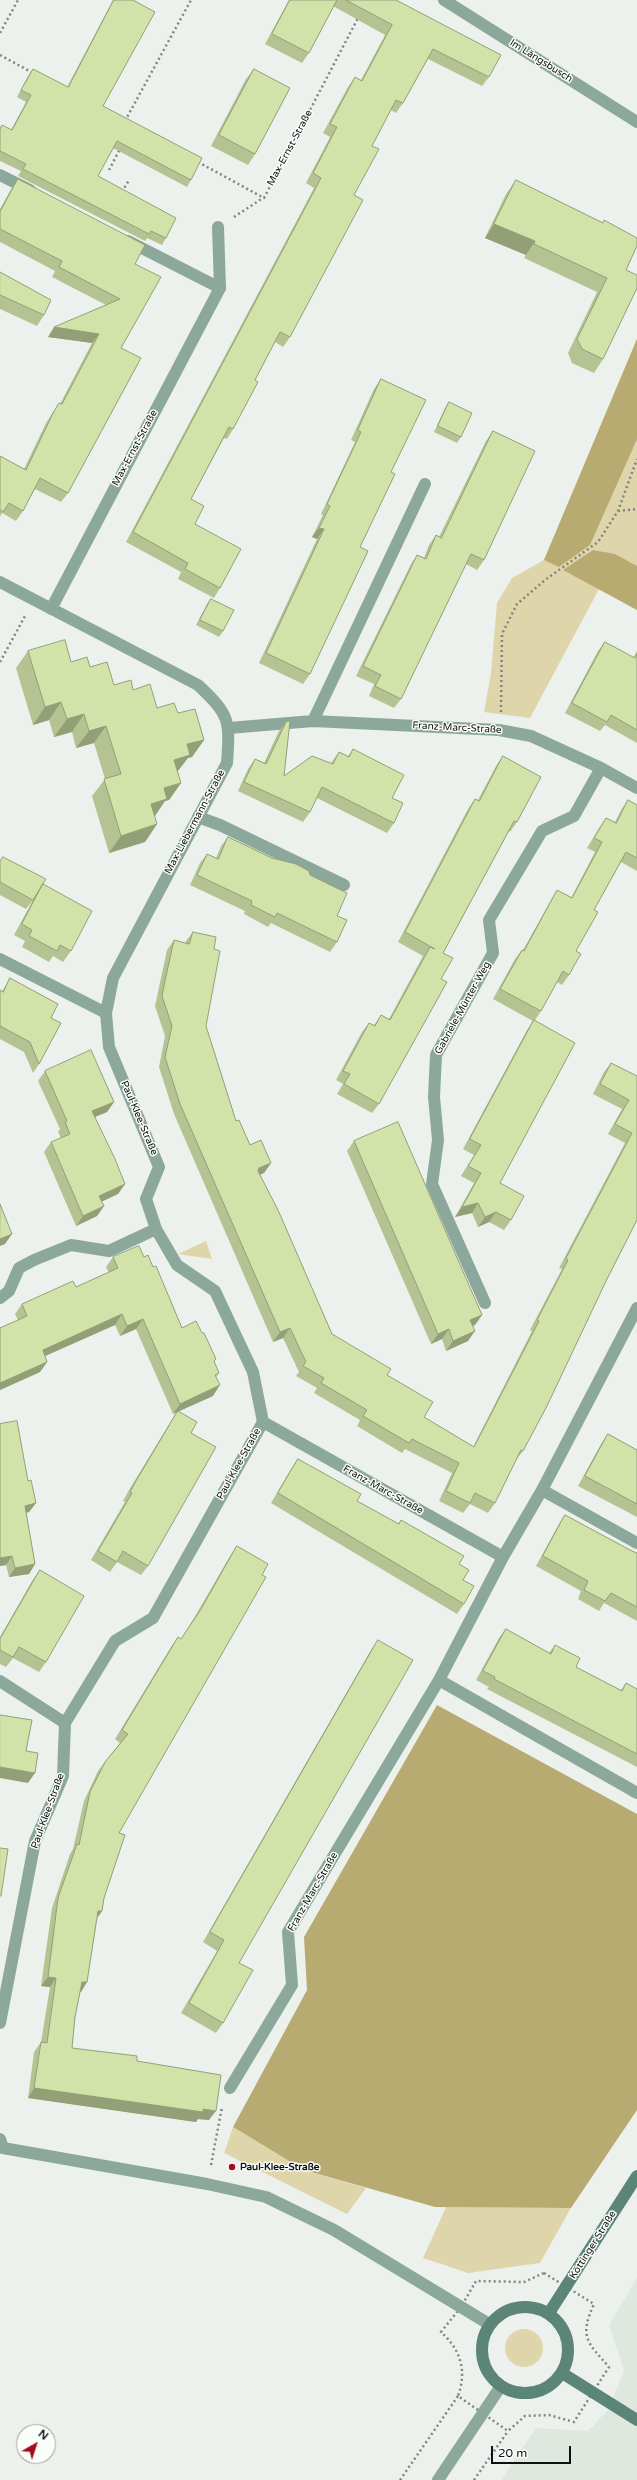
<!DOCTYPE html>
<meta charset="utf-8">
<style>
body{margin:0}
#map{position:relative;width:637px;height:2480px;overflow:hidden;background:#edf1ed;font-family:"Varela Round",sans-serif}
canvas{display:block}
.north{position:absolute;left:16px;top:2424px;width:40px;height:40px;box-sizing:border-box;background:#fafefa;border:1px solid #9c9f9c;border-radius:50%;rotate:39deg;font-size:11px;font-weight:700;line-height:16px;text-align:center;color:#0f100f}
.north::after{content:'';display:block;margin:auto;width:14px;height:18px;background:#a40b1b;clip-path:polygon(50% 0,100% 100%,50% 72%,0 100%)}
.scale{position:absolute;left:491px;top:2446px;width:80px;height:18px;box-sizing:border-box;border:2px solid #0f100f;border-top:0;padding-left:5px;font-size:12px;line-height:14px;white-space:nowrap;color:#0f100f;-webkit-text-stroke:3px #fafefa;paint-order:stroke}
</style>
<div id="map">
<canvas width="637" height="2480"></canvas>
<div class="north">N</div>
<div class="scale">20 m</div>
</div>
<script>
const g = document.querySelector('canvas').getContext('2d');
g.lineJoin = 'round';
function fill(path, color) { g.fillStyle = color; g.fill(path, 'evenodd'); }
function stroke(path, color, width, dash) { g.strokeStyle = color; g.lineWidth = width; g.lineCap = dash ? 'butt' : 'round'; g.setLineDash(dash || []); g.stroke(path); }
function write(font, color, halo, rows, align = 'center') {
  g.font = font + ' "Varela Round",sans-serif'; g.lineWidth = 3; g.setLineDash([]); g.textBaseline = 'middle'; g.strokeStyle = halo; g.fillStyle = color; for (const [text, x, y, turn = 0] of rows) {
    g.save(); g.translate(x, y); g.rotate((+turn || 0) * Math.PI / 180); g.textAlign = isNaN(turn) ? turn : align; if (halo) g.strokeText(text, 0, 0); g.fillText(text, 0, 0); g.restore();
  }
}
fill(new Path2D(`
 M637,2278v202h-136l35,-52 52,3 20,-21 16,-39 -15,-46z`), '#dee8df');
fill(new Path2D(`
 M637,339v271l-38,-21 -69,129 -46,-6 7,-39 6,-70 15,-25 32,-18z
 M206,1241l6,18 -34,-5z
 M233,2127l71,43 62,18 -19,26 -123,-61z
 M446,2207l125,1 -31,55 -72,10 -45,-15z
 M505 2348a19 19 0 1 1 38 0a19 19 0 1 1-38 0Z`), '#ded5aa');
fill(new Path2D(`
 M637,339v100l-47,106 -31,22 -15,-7z
 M593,550l22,4 22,12v44l-74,-40z
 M437,1705l200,109v296l-66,98 -136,-1 -131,-37 -71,-43 74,-137 -3,-53z`), '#b8ab72');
stroke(new Path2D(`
 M0,33l18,-33
 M0,55l33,18
 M125,121l66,-121
 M198,162l66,36 94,-180
 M109,170l11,-21
 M122,192l7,-12
 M234,217l29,-19
 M618,511l19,-2
 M0,662l25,-46
 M501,712l1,-78 15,-30 28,-24 53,-38 20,-31 19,-52
 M211,2165l11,-58
 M544,2273l50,31c-15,33 -7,38 15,63l-35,55 -25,-7 -24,1 -17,15 -50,-35c9,-25 3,-46 -17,-64l20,-25 15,-26 48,1z
 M400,2480l58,-84
 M474,2480l34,-49`), '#818481', 2.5, [2, 3]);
stroke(new Path2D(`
 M0,175l30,15
 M128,241l92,47
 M198,817l22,8 124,60
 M434,1097l4,43 -6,44 53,119`), '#8ca89d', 12);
stroke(new Path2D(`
 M444,0l193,122
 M0,582l198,103c32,30 32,35 29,78l-114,215 -7,35 3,34 50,120 -13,32 10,30 21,36 38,26 38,81 10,50 -110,196 -38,23 -50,82 -2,53 -28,65 -35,182
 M51,609l169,-321 -2,-61
 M313,721l112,-237
 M229,728l84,-7 186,9 32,6 70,32 36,20
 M0,959l106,54
 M434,1097l2,-42 57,-102 -4,-33 53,-89 32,-15 27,-48
 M0,1298l9,-7 10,-23 15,-8 37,-15 38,6 47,-22
 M263,1422l240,135
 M542,1490l95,53
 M439,1680l198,113
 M0,1681l65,42
 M230,2088l62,-103 -4,-53 151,-252 64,-123 39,-67 95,-182
 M0,2139l3,9 204,36 59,13 68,33 155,94`), '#8ca89d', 12);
stroke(new Path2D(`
 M438,2480l63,-94`), '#8ca89d', 12);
stroke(new Path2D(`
 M482 2350a43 43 0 1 1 86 0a43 43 0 1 1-86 0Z
 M549,2313l88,-137
 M562,2373l75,47`), '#5b8576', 12);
fill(new Path2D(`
 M113,0h20l-30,106 88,74 -4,7 -74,-39 -15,28 68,62 -4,7 -15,-7 -2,3 -127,-65 3,-5 -21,-10v-33l2,-3 9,5 15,-28 -9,-5 11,-21 5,-7 34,18z
 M289,0h107l93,77 -7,9 -54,-27 -25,44 -7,10 -5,-3 -19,36 -18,49 -64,142 -7,10 -8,-5 -20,38 -22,49 -6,10 -3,-1 -33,61 4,25 25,64 -6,10 -36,-19 3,-7 -55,-30 188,-354 -8,-5 24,-46 -7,-4 25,-46 7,-10 6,3 24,-45 -52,-29 -24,47 -7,10 -37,-19z
 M254,69l1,85 -7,11 -37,-19 35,-67z
 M18,179l117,85 -14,84 -53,145 -7,9 -26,-13 -12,22 -7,10 -14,-8 -2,4v-61l24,13 22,-46 13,-20 1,1 32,-61 -44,-6 58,-32 -54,-28 3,-6 -55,-29v-33l11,-20z
 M516,180l87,43 1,-3 22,50 -23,89 -9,14 -22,-10 -4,-10 29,-61 -73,-34 2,-3 -41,-17 21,-44z
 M0,272l44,43 -7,11 -37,-17z
 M381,379l10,93 -31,75 -50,127 -7,10 -44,-21 58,-124 -5,-2 11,-22 -2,-1 34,-72 -4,-2 23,-51z
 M449,402l12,35 -4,6 -23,-11 11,-24z
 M493,431l-9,129 -7,10 -11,-6 -65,135 -7,9 -25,-12 5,-12 -18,-8 55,-112 6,-9 7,3 5,-13 7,-10 3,2 47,-96z
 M211,599l12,32 -4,6 -23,-12 11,-21z
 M605,642l28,16 4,-7v92l-32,-18 -5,6 -35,-18 33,-62z
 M28,651l62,16 24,18 19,5 24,18 21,5 26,27 -12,17 -4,1 -11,14 4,11 -12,17 -4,1 -11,15 3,8 -12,18 -36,11 -17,-57 13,-17 -11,-36 -18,5 -4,-16 -18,5 -5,-17 -16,5 -17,-57z
 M286,722l-2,54 47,-13 8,-11 9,4 5,-7 39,49 2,25 -7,10 -70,-35 -7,14 -7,10 -65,-31 10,-22 7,-10 9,4 15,-32z
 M503,756l14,66 -7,10 -1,-1 -66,122 -2,26 -62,125 -7,9 -35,-19 6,-10 -7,-4 26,-48 7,-9 5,2 7,-10 8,4 34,-63 -25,-14 70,-133 7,-10 3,1 18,-34z
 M628,800l9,5v66l-16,-9 -27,48 -18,41 -7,24 -7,10 -5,-3 -16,29 -6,9 -35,163 11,37 -7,10 -15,-8 -11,5 -6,-14 -17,4 19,-34 -13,-7 13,-21 -11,-6 64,-119 6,-9 -40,-22 22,-40 7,-9h1l28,-50 6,-10 14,8 24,-46 -8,-4 12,-20 7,-10 9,4 6,-12z
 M228,837l82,38 27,41v26l-7,10 -59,-29 -3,4 -24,-13 1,-3 -55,-26 10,-22 7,-9 9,4 5,-12z
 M0,862l41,25 30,64 -8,11 -10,-6 -4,6 -27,-15 3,-6 -11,-6 19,-35 -7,9 -26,-14z
 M193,932l21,17 -8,77 30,95 14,24 21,18 -7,10 -4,1 72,160 55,41 37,42 49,30 59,-116 -2,-1 32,-61 -3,-1 66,-125 -17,-9 14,-25 -29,-15 11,-22 7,-9 26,13v144l-30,59 -84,172 -7,9 -21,43 -7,10 -18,-9 -7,9 -24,-12 13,-28 -47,-24 -3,4 -45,-27 3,-6 -46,-27 3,-5 -21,-12 3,-4 -16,-34 -10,4 -99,-228 -15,-47 6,-31 -10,-30 12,-56 7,-10 11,3 1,-2z
 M10,978l41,40 -12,46 -6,9 -9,-21 -24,-13v-49l2,1z
 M45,1071l69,31 -7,10 -12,5 30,67 -7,10 -17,8 3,4 -7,10 -21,10 -32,-74 7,-10 10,-4 -3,-6 2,-3 -22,-48z
 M354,1141l128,174 -7,10 -2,1 -5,15 -22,10 -4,-12 -11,5 -84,-193z
 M113,1257h31l38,71 32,34 5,11 -3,4 -3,19 -35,15 13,22 -43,133 -7,9 -24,-13 -7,10 -19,-12 34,-58 -2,-1 6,-11 42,-69 6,-9 -4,2 -37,-85 -16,7 -5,-11 -70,31 2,6 -7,10 -40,18v-62l18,-8 -3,-6 7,-10 54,-17 33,-14 -3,-6z
 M0,1424l28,57 8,22 -7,9 -3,1 9,51 -6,10 -20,3 -3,-12 -6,1z
 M608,1434l29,16v67l-59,-31 23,-42z
 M298,1459l59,42 41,23 3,-4 58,44 4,16 1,24 -7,10 -186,-111 20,-34z
 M565,1515l67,36 5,2v68l-33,-18 -5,8 -21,-12 3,-8 -45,-25 23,-42z
 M237,1546l25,29 -143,258 -15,65 -2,13 -5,7 -10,64 -6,10h-1l-5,25 -3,31 65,13 72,59 -11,-1 -2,3 -168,-24 6,-46 7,-10 9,-55 -9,-1 11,-78 18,-54 3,-5 11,-48 14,-30 7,-9 15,-19 -5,-4 56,-92 7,-10 3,2 13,-21 36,-62z
 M40,1570l6,92 -7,10 -26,-14 -7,9 -6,-3v-27l32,-56z
 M506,1629l43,24 6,-8 21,22 45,23 5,-7 11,6v78l-150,-78 2,-2 -13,-7 23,-42z
 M378,1640l-139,323 -16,60 -7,10 -35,-20 36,-62 -14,-9 168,-292z`), '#b5c392');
fill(new Path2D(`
 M494,224l41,17 -9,14 -41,-17z
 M54,327l45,7 -7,9 -44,-6z
 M319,528l5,1 -7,10 -5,-2z
 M61,702l-12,18 -16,5 12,-18z
 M84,714l-12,18 -18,5 13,-18z
 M106,726l-12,17 -18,5 13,-17z
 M204,740l-12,17 -4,1 -11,14 -3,-12 13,-16z
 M181,783l-12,17 -4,1 -10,15 -16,5 12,-17 13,-16z
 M157,824l-12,18 -36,11 12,-17z
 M114,1102l-7,10 -22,9 7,-10z
 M271,1163l-7,10 -11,5 6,-10z
 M125,1184l-7,10 -26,12 7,-10z
 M478,1203l-6,10 -17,4 7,-10z
 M104,1206l-7,10 -21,10 7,-10z
 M496,1212l-7,10 -11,5 7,-10z
 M12,1234l-7,10 -5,2v-7z
 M122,1314l-7,11 -79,35 7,-10z
 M482,1315l-7,10 -12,5 7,-10z
 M143,1319l-7,10 -16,7 7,-10z
 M290,1328l-7,10 -10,4 7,-10z
 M449,1329l-7,10 -11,5 7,-10z
 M475,1331l-7,10 -22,10 7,-10z
 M47,1362l-7,10 -40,18v-7z
 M220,1385l-7,11 -40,18 7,-10z
 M36,1503l-7,9 -11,3 7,-9z
 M12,1556l-6,9 -6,1v-8z
 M35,1564l-6,10 -20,3 6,-9z
 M0,1767l35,6 -7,10 -28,-5z
 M98,1911h4l-7,10z
 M48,1977l8,1 -6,9 -9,-1z
 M82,1982h5l-6,10 -6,-1z
 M34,2088l169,21 13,2 -7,9 -11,-1 -2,3 -168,-24z`), '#939f77');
const building = new Path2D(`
 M114,0h19l22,12 -52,94 99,52 -11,22 -74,-39 -19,35 78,42 -10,20 -15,-7 -2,3 -126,-65 3,-5 -26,-13v-22l2,-4 10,5 19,-35 -10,-5 12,-21 35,18z
 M290,0h47l-28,53 -37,-19z
 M346,0h50l105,55 -12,22 -56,-28 -30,54 -7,-3 -24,46 7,3 -25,46 9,5 -73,137 -10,-5 -25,48 3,2 -25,47 -4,-2 -38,72 13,7 -9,18 46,25 -21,39 -35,-19 3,-6 -55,-31 188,-354 -8,-5 24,-46 -7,-3 25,-47 7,4 30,-56z
 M254,69l36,19 -35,66 -36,-19z
 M18,179l127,66 -10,19 26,13 -40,71 20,10 -73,135 -28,-15 -17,33 -14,-8 -6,9 -3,-2v-54l26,14 27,-57 6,-10 3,1 37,-70 -45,-7 66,-28 -61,-32 3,-6 -62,-32v-17z
 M516,180l87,43 1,-3 33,18v8l-11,24 11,5v13l-34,71 -21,-10 -5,-10 30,-61 -73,-34 1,-3 -41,-17z
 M0,272l51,28 -7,15 -44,-20z
 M381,379l45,21 -35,72 4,2 -35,73 8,4 -58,123 -44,-21 58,-124 -5,-1 11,-22 -3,-2 34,-72 -3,-2z
 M449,402l23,11 -11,24 -23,-11z
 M493,431l42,20 -51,109 -13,-6 -70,145 -26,-13 6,-11 -18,-9 54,-111 9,4 10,-24 5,3z
 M211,599l23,11 -11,21 -23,-11z
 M65,640l6,22 16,-5 3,10 17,-5 7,23 17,-5 2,10 17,-6 7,24 17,-5 4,10 17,-4 9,31 -17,4 3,11 -16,5 7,23 -17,5 3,11 -16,5 6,20 -36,12 -17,-57 17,-5 -15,-48 -17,5 -5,-17 -17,5 -6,-17 -16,5 -17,-56z
 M605,642l30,16 2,-4v76l-26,-15 -4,7 -35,-19z
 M290,721l-6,55 28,-20 21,8 6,-12 10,5 4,-8 51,26 -12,23 11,5 -9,20 -72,-36 -12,25 -66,-30 11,-23 11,5 20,-42z
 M503,756l38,21 -24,45 -3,-1 -71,132 10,5 -12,21 6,3 -68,122 -35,-20 6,-10 -7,-3 26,-48 6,3 6,-11 9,5 40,-73 5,2 -30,-17 70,-133 4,2z
 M628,800l9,5v53l-11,-6 -32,58 4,2 -22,39 5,3 -6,10 -6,11 -6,-4 -22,40 -41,-22 22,-39 2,1 33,-61 15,8 30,-56 -8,-4 12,-20 10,5z
 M228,837l44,21 24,6 13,7 1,4 37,18 -10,23 10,4 -10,22 -60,-29 -2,4 -24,-12 1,-4 -55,-26 10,-21 11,5z
 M3,857l43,22 -13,21 -33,-18v-20z
 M43,884l49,27 -21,40 -11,-6 -3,6 -28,-15 3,-6 -10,-6z
 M193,932l23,5 -2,12 6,2 -14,75 30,95 3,-1 11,25 11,-5 10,23 -12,5 -1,3 20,39 54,124 59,35 -4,6 46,27 -9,15 50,30 65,-126 -2,-1 31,-60 -2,-2 66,-125 -17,-9 14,-24 -29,-16 11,-21 26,13v144l-30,59 -61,129 -23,43 -2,-1 -26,53 -20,-10 -5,10 -24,-12 13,-28 -47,-24 -3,4 -46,-27 4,-6 -46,-27 3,-5 -21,-12 3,-4 -16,-34 -10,4 -100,-228 -15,-47 7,-31 -10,-30 4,-20 8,-36 15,4z
 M10,978l48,26 -7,14 10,5 -22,41 -9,-22 -30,-16v-36l3,2z
 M534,1020l41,23 -75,140 24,13 -13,24 -15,-8 -11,5 -7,-14 -16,4 19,-34 -13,-7 13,-21 -11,-6z
 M91,1050l23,52 -22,9 23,48 10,25 -26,12 5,10 -21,10 -32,-74 19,-8 -5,-12 2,-1 -22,-50z
 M398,1122l84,193 -12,5 5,11 -22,10 -4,-12 -11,5 -84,-193z
 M0,1204l12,30 -12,5z
 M139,1246l5,11 4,-2 5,12 3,-1 26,62 14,-7 6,12h2l12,26 -2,2 5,12 -4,2 5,10 -40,19 -37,-85 -16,7 -5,-12 -79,36 4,12 -47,21v-55l27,-12 -5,-12 51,-23 3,6 42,-19 -5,-11z
 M178,1411l19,11 -6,11 25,14 -68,119 -25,-15 -6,11 -19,-11 34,-58 -2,-1 6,-11z
 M17,1421l11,60 3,-1 5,23 -11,3 10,58 -20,4 -3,-12 -12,2v-134z
 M608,1434l29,16v54l-52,-28z
 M298,1459l63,35 -4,7 42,23 2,-4 63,36 -5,8 10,6 -6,10 11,6 -10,18 -186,-111z
 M565,1515l67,36 5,2v54l-26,-14 -6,8 -21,-11 4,-9 -45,-25z
 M237,1546l31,18 -6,11 4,2 -147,256 6,2 -21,63 -2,13h-4l-11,71h-5l-7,35 -3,31 65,8v5l84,14 -5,36 -13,-2v3l-169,-24 7,-46 6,1 9,-65 -8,-1 10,-79 19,-54 2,1 11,-53 15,-30 23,-28 -6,-4 56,-93 3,2 20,-30z
 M40,1570l44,26 -38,66 -27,-15 -6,10 -13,-7v-11z
 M506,1629l45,25 4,-9 25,13 -4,9 46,24 4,-8 11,6v65l-143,-75 1,-2 -12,-6z
 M378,1640l35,20 -174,303 14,7 -30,53 -34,-20 35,-63 -14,-8z
 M0,1715l32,5 -6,31 12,2 -3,20 -35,-6z
 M0,1848l8,1 -7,47h-1z`);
fill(building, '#d2e3aa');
stroke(building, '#939f77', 1);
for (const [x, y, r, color] of [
 [232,2167,4,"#a40b1b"]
]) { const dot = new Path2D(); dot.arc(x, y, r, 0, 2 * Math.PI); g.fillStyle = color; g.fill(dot); stroke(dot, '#fafefa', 1.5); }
write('10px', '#0f100f', '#fafefa', [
 ["Im Längsbusch",541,61,32],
 ["Max-Ernst-Straße",290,148,-62],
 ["Max-Ernst-Straße",135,448,-62],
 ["Franz-Marc-Straße",457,728,3],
 ["Max-Liebermann-Straße",195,822,-62],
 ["Gabriele-Münter-Weg",463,1008,-61],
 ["Paul-Klee-Straße",139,1118,67],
 ["Paul-Klee-Straße",239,1464,-61],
 ["Franz-Marc-Straße",383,1490,29],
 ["Paul-Klee-Straße",48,1811,-70],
 ["Franz-Marc-Straße",313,1892,-60],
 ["Köttinger Straße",593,2245,-58]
]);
write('bold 10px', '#0f100f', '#fafefa', [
 ["Paul-Klee-Straße",240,2167]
], 'left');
</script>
